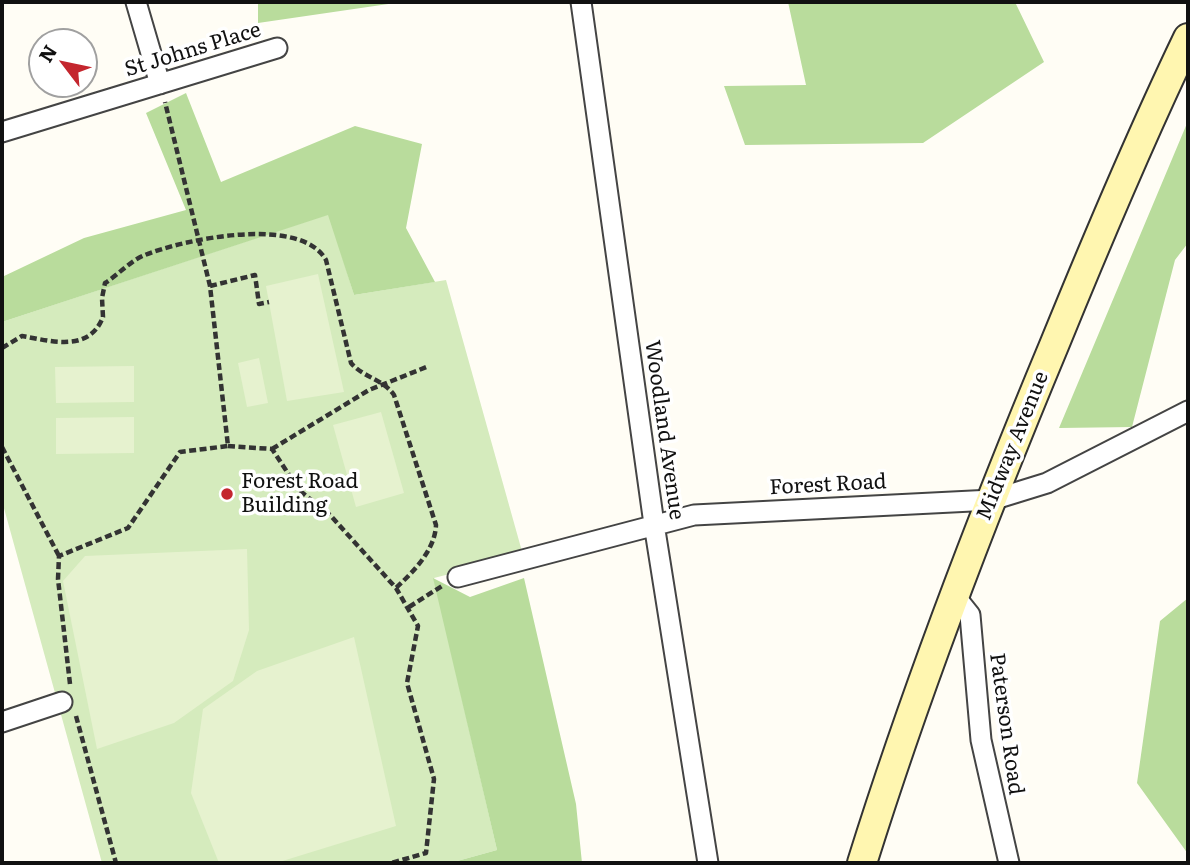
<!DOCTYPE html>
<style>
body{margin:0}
#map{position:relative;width:1190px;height:865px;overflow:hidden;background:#fffdf5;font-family:Literata,serif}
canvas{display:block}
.frame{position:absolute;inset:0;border:4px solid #111;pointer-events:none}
.north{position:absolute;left:28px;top:28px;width:70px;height:70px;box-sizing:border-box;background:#fff;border:2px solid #a0a0a0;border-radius:50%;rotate:302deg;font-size:19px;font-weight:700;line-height:28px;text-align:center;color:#111}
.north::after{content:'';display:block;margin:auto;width:24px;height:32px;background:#c4262e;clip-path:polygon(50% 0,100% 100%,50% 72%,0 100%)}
</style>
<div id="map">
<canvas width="1190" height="865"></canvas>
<div class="frame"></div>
<div class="north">N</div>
</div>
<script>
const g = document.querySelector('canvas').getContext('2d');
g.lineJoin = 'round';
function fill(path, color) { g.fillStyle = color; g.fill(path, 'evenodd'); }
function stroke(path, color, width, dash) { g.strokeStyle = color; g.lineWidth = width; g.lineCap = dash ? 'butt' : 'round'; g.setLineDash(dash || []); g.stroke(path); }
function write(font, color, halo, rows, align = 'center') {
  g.font = font + ' Literata,serif'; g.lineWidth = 7; g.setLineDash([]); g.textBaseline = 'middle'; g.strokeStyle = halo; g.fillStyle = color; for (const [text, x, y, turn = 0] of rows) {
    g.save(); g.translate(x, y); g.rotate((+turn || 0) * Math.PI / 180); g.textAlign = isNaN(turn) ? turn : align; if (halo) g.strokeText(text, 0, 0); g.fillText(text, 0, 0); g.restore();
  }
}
fill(new Path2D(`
 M329,214l25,81 92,-15 77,275 -89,23 63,272 -47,13h-348l-100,-362v-179z`), '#d5ebbd');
fill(new Path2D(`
 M258,2h144l-144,21z
 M788,2h227l29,60 -121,81 -178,2 -21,-59 82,-1z
 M186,93l35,89 134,-56 67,18 -16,84 29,54 -81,13 -26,-80 -326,107v-45l82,-39 102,-28 -40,-97z
 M1188,121v122l-13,17 -43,167 -73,1z
 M433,578l37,19 54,-19 52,226 6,59h-132l47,-13z
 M1188,598v256l-51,-71 23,-162z`), '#b9dc9c');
fill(new Path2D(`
 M318,274l26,118 -57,9 -21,-115z
 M259,358l9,45 -21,4 -9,-44z
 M134,366v36l-78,1 -1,-36z
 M381,412l23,81 -48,14 -23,-82z
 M134,417v36l-78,1v-36z
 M247,549l2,81 -16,51 -59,42 -77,26 -34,-168 22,-25z
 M354,637l42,189 -120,37h-57l-28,-70 12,-84 54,-38z`), '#e6f2cf');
const minor = new Path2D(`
 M136,2l24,82
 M581,2l73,522 54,339
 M2,132l275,-84
 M458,577l236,-62 298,-15 55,-17 141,-72
 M954,595l16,20 11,125 28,123
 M2,722l60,-20`);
const secondary = new Path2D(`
 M862,863c55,-176 122,-350 193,-520 42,-103 85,-205 133,-305`);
stroke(minor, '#444', 23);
stroke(secondary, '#333', 32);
stroke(new Path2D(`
 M210,286l45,-11 4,29 10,-2
 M2,348l20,-12c29,5 67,17 81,-19l-1,-19 3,-15c13,-8 26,-23 40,-28 39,-16 156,-40 181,5l25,103c13,15 32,16 43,32l42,130c-1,25 -22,46 -40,63
 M228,446l44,3 27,41 31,25 66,73 22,38 -11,57 27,96 -8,74 -35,10
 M2,447l57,109
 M272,449l97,-59 60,-24
 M409,607l33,-21
 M70,684l-12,-105 1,-23 69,-28 52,-76 48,-6 -18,-160 -45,-184
 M76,716l40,147`), '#333', 4.5, [7, 3.5]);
stroke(minor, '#fff', 19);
stroke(secondary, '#fff6b0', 28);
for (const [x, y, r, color] of [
 [227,494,7,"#c4262e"]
]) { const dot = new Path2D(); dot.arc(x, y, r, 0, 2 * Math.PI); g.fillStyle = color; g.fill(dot); stroke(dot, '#fff', 2.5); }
write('21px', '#111', '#fff', [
 ["St Johns Place",193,50,-17],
 ["Woodland Avenue",664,430,82],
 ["Midway Avenue",1013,446,-68],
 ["Forest Road",828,485,-3],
 ["Paterson Road",1006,724,82]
]);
write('21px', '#111', '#fff', [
 ["Forest Road",241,482],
 ["Building",241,506]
], 'left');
</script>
